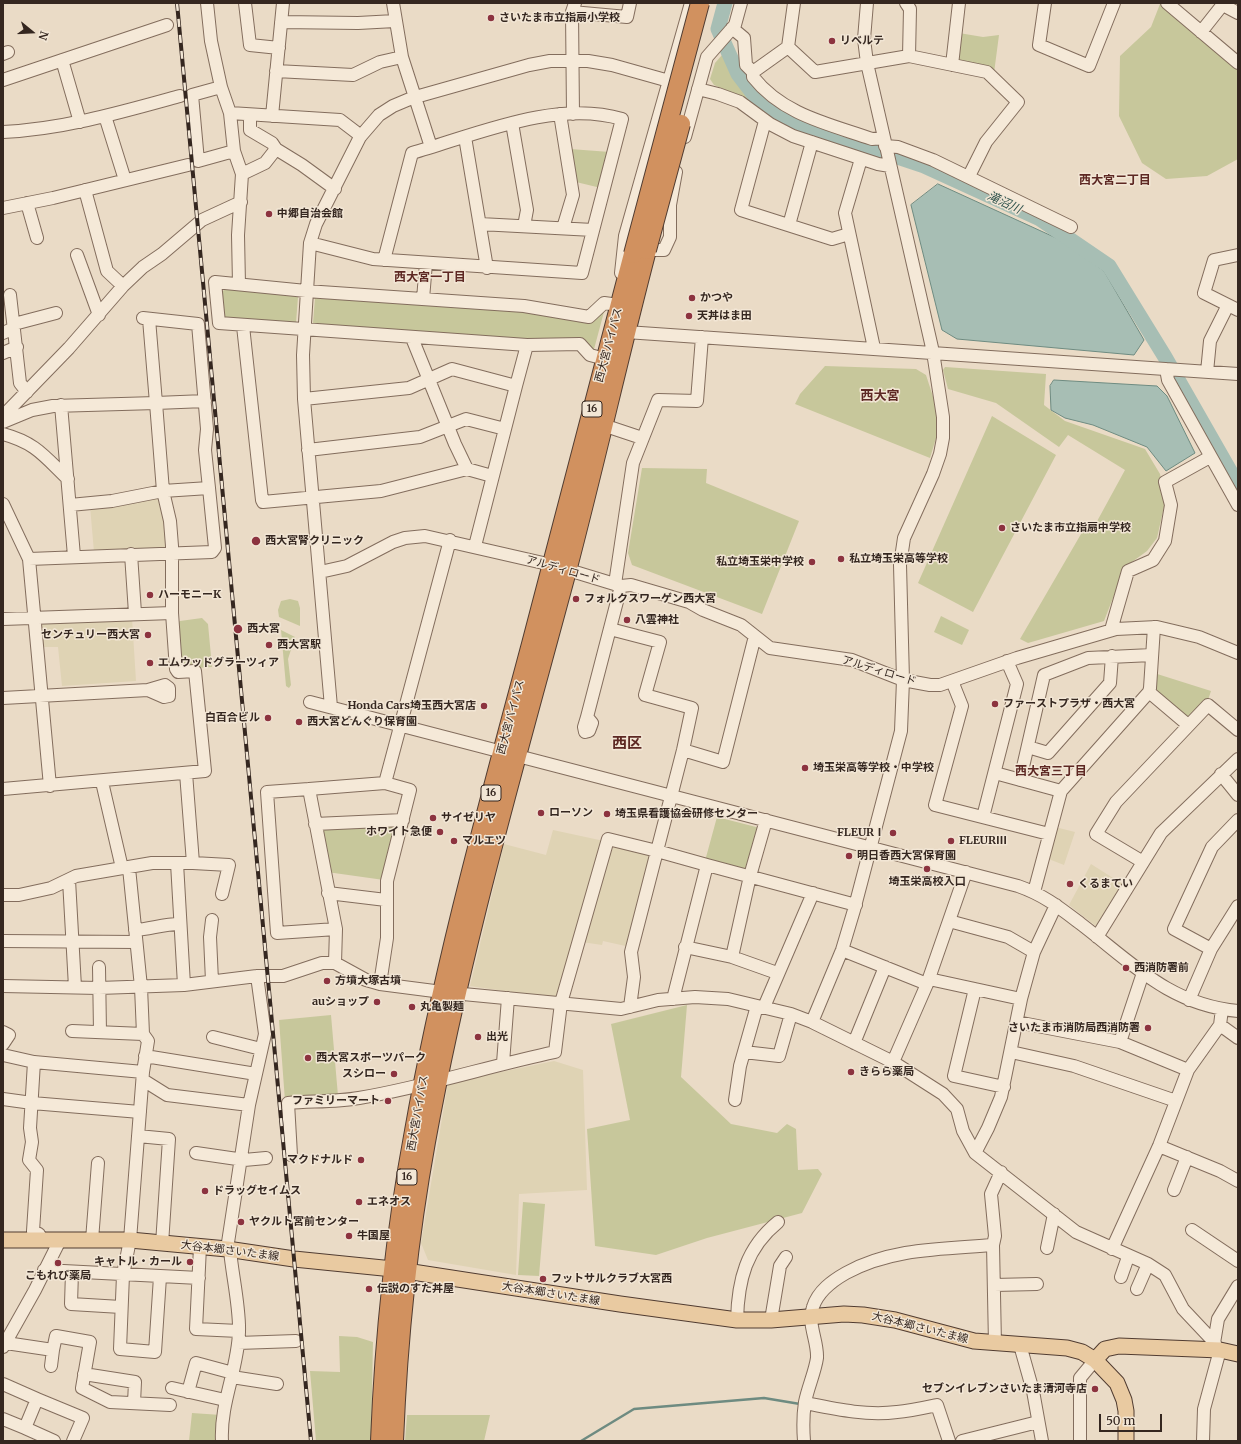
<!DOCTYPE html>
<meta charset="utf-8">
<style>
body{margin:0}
#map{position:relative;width:1241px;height:1444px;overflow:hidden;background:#eadbc6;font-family:Merriweather,serif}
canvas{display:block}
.frame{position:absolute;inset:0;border:4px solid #352720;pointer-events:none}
.north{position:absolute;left:12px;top:12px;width:40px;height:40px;-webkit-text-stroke:3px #f2e6d5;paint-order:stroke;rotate:108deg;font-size:11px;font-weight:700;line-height:16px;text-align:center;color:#352720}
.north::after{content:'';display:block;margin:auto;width:14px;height:18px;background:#352720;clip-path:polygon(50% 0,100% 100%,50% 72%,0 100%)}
.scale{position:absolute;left:1099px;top:1414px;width:63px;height:18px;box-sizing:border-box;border:2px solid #352720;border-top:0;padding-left:5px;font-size:12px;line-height:14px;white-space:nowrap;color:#352720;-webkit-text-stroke:3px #f2e6d5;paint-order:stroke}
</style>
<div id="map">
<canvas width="1241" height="1444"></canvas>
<div class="frame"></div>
<div class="north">N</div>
<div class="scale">50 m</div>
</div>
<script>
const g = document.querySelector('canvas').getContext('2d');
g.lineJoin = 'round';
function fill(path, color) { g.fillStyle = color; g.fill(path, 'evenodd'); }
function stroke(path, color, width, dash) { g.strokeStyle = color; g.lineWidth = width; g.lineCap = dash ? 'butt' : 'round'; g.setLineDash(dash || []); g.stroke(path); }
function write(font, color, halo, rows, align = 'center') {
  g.font = font + ' Merriweather,"Noto Sans JP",serif'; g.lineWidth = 3; g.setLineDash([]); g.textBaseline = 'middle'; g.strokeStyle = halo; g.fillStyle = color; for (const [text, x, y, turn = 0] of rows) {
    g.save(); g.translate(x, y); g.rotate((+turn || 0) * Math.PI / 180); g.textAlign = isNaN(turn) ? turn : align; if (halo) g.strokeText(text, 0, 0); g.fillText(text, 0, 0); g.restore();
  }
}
fill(new Path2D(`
 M160,496l11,52 -77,4 -4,-46z
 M132,618l4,63 -74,5 -4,-39h-16l-1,-22 3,-3z
 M1055,827l20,5 -11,33 -18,-7z
 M553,830l51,11 -46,158 -88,-13 34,-142 42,11z
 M610,843l44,12 -24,92 -27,-6 -1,4 -20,-3z
 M1091,864l33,21 -27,42 -28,-22z
 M554,1061l29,9 4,120 -68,4 -3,81 -88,-15 -7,-17 27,-160z`), '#dfd3b4');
fill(new Path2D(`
 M1160,4l78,64v91l-31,17 -41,3 -24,-16 -23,-47 1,-60 31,-29z
 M959,33l24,4 16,-2 -5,38 -36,-11z
 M722,55l14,24 15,22 -37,-16 -4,-6 5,-16z
 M570,149l40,3 -9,36 -25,-6z
 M225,289l70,4 3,4 -2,26 -74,-6 -1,-24z
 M315,298l212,12 62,11 16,-13 -12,45 -11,-14h-57l-208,-12 -4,-4z
 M825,366l91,3 10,6 11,34v26l-7,23 -135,-54 5,-10z
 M945,367l101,7 -2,31 21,16 80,28 15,25 5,28 -8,36 -10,13 -22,16 -21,54 -76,22 -8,-4 68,-117 7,3 30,-55 -57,-35 -9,12 -63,-44 -48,-14 -5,-19z
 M992,416l64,39 -83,157 -55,-29z
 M642,468l65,1 -1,14 93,38 -37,93 -130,-49 -4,-12z
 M290,599l8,2 2,7v18l-21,-9 -1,-7 3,-9z
 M941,616l28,14 -7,15 -28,-13z
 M202,618l6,6 4,43 -31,2 -5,-45 4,-3z
 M281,630l14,7 -7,22 3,26 -2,3 -3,-2z
 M1154,673l57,18 -4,12 -16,17 -36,-26z
 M717,817l43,11 -12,44 -43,-11z
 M398,823l-14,57 -57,-8 -5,-47z
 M687,1005l-6,72 50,47 46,9 10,-9 9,5 2,41 20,-1 4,5 -20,39 -95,25 -51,17 -61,-9 -8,-117 43,-9 -19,-96z
 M331,1015l7,81 -53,5 -6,-81z
 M523,1202l22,2 -6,72 -21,-1z
 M339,1336l18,1 16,5 -2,99h-55l-6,-70 30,1z
 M192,1413l29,2 -3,26h-29z
 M407,1415h83l-6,26h-79z`), '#c7c79b');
const water = new Path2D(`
 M938,184l127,58 39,29 40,69 -10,15 -177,-16 -15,-9 -31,-125z
 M1054,380l103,6 10,10 28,57 -29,18 -19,-24 -54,-22 -28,-7 -14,-8 -1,-24z`);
fill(water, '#a7beb4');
stroke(water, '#6e8b81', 1);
stroke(new Path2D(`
 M581,1441l53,-32 130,-11 36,6`), '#6e8b81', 2.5);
stroke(new Path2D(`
 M725,3l-7,26 20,45 19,25 20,15 18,9 129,43 116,53 69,47 56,91 73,128`), '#a7beb4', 15);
const minor = new Path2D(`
 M207,3l4,38 10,46 9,26 4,38 8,23 -4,61 1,49
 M245,3l5,42 29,3
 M393,3l9,54 29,90
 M794,3l-6,44 27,25 94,-16 1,-47 -4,-6
 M1045,3l-6,42 50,21 25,-63
 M1167,3l71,60
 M1223,5l15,8
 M572,12l55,5 3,-14
 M281,22l77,1 37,-2
 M732,28l12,10 2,27 7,7
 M1201,32l23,-29
 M788,47l-35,25v5c30,38 76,47 119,62l12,-1
 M3,54l5,-2
 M909,56l78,16 31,30 -32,40 -17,34
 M62,60l18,62
 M952,65l7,-62
 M276,71l77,4 27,-13 22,-5
 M3,80l164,-55
 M221,87l-29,8 6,66 36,-10
 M698,89l20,5 22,8 30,22 23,12 85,28 12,2
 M230,113l110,7 21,16
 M560,114l13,81 -10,33
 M573,114l-1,-102 3,-9
 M105,116l20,64
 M272,116l11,-113
 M765,121l-24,89 91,29 17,-5
 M512,123l15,87 -3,16
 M3,132c61,-3 119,-20 177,-36
 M465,137l22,131
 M685,137l22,-80 28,-32 6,-22
 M885,146l13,1 35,13 138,67
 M276,149l26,16 33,24
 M861,159l-16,54 29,135
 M242,174l23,-11 11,-14 -4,-6 -22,-13v-15
 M85,190l22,81 16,15
 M27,203l10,35
 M3,208l50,-10 135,-33
 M480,224l113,6
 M789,225l23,-83
 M310,243l63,16 209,14 40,-154c-66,-20 -147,16 -210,34l-28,107
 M647,250h17l6,-13v-32l6,-33
 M77,255l22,60
 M1238,255l-24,5 -10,33 34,17
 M621,273l4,-37 66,-233
 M10,295l10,88 7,9
 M423,299l3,-36
 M143,318l55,6 9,105 -2,21 4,38
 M149,319l7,84 49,-2
 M14,324l42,-11
 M243,326l19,174 1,2 118,-11 86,-22 25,7
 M626,332l612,42
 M3,333l11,-5
 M412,338l43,106 12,25
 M527,345l53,-1 10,11 15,4
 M3,353l14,-6
 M1166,369l2,11 70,125
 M1207,372l3,-31 18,-36
 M516,386l11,-41 -308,-22 -4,-41 91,9 218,15 65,11 15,-14 15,2
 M304,399l105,-11 43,-19 64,17 -41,160
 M61,405l13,151
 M3,416l66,-68 54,-62 20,-19 19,-13 40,-34 39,-18
 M3,422l29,-12 21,-4 103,-3 7,88 7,30 2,25v67l4,56 2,3 17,-1 10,100 -202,18
 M603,425l39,13
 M3,434c33,9 41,22 65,45
 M308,450l112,-13 46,-18 39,10
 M3,504l26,55 21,227
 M131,554l4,59
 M29,559l183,-7 3,-4 -6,-60 -46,3 -51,10 -42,4
 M320,572l27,-6 46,-24 12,-4 20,-2 127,29 69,21 10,-1 58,17 14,8 38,15 29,23 82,12 51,20 27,5h10l77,-27 99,-29 41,-2 42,10 39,16
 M615,584l18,-121 25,-63 39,1 5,-64
 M3,619l169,-6
 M610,629l50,13 -15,53 47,13 -9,42 -26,101 50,14 -34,134
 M1111,630l17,-59 25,-11 12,-19 6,-36 -6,-23 45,-25
 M952,681l10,25 -27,99 114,29
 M1149,692l39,33
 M3,698l145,-8 17,-5 4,3v8l-5,1 -16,-7
 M310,702l708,184c26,9 42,22 63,38 51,39 89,81 157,87
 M331,707l-27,-308 -1,-44 7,-112 6,-19 44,-87 19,-22 14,-9 19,-8 117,-33 21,-4h38l24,4 57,16
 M587,717l-3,10 1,5 4,-1 3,-8 -5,-6 34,-131
 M1028,747l20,6 62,-70 2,-27
 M683,750l40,12 32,-126
 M186,773l7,90
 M995,773l66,18 -27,101
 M1221,774l17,21
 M1020,780l24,-105 44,-17 64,-3
 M102,782l20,86
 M309,789l-42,3 10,141 59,-4
 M1061,791l88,-99 1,-4 4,-61
 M983,817l34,-133 -10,-23
 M315,824l88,-4
 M1143,862l-47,-28 20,-32 92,-97 30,25
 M177,863l7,122
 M707,865l149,40
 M129,868l12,119 2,47 5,7 -5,31 -13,168 -7,35 -3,74 35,3 5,-75
 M69,880l6,107
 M328,893l58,7
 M3,895h16l32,-7 25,-12 76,-13h41l36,2 -7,29
 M949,921l59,16 26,15
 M135,930c15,-1 29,-6 44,-6
 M1097,937l64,-104 77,-74
 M3,941l133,1
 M685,947l47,10 45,16
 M1211,949l-37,-20 38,-82 26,-27
 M842,950l85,34
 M732,957l18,-81 16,-56
 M335,963l1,-34 -27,-140 76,-6
 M99,967l1,65
 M929,979l92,20
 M212,981l-2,-44 2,-17
 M380,984l7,-46v-57l23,-91 -25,-7 65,-243
 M3,986l96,2 85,-3 73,-9h26l39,-13h13l31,17 14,4 62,8 179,17 37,-9 37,-3 33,2 63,15 21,8 81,40 50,32 14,15 6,22 12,22 101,79 72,32 17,11 18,34 32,34
 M975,989l-21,87 50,11
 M1189,1000l22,-51 27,-43
 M764,1007l49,-114
 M812,1022l30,-72 12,-40 47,-179 2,-51 -3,-115 4,-27 29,-64 7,-20 3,-16v-21l-10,-65 -66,-289 -3,-24 3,-36
 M1017,1022l103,20 68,28
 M1220,1025l18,13
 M72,1031l71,3
 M3,1032l6,3 -6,9
 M213,1037l48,12
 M1120,1042l23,-69
 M854,1043l31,-76
 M744,1052l35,4 12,-42
 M1011,1052l63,14 102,35
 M3,1055l31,7 109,10
 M145,1056l111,18
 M34,1062l-4,66 2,14 -3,18 8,10 -4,61 6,3 2,6
 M893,1062l34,-78 39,-112
 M503,1063l5,-65
 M143,1080l24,15 82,10
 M3,1099l29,4 108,9
 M735,1100l5,-34 17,-60
 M138,1136l31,3 -7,105
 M1159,1146l61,25 18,10
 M196,1153l48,7 22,-2
 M975,1153l13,-25 13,-31 20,-98 13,-47 22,-47
 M291,1155l-3,-52c23,-2 48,-1 71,-5 66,-11 130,-32 196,-46l6,-49 47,-164 49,12 -26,101 3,25 -4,30
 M1174,1190l13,-33
 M1192,1230l46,31
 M92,1240l6,-77
 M200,1247l-4,82 43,2
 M1047,1248l7,-34
 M227,1249l22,-144 16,-71 -8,-58
 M1112,1249l47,-103 29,-76 32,-45 2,-16
 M44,1270l155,8
 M72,1272l-1,32 50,3
 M1121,1277l7,-20
 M994,1285l43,-1
 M1137,1289l11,-25
 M737,1320c1,-40 9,-72 41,-98
 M771,1320l9,-54 6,-9
 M6,1343l47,7 3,-14 34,6 -8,46 28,14 60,3
 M238,1343l58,-2
 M995,1344l-2,-99 2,-9 -4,-42 10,-22
 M1020,1345l13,46 9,50
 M3,1347l32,-57 25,-50
 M1213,1349l5,-30 20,-33
 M51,1366l2,-16
 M84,1374l51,8 -1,21
 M232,1377l45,7
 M3,1384l34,15 -12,29 -22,-9
 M172,1388l53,12
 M188,1392l8,-29 37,10
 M37,1399l46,19 -10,23
 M805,1403c30,6 61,13 92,9 13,-1 26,-4 40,-7l12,36
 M25,1428l29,13
 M222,1441c-2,-38 16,-72 17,-109 1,-24 -7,-58 -9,-82
 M804,1441c-1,-13 -1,-26 1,-39 3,-15 10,-30 12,-44 1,-17 -10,-34 -4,-51 5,-16 19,-26 33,-34 45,-25 97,-24 147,-28
 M962,1441l76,-19
 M1080,1441v-63l15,-18
 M1203,1441l1,-32 16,-59`);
const major = new Path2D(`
 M3,1240h127l97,9 67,10 99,10 227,35 117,16h34l73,-6 19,1 32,5 79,21 93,7 15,4 13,8 22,23 7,17 2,11v30
 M1095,1360l10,-11 14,-3 101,4 18,4`);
const highway = new Path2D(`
 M380,1441c4,-103 15,-208 34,-310 29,-164 74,-326 117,-487 35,-130 67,-260 102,-390
 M394,1441c4,-100 14,-200 32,-299 35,-193 90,-381 141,-571 28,-107 52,-214 80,-321`);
stroke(minor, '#836d5d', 14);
stroke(major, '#513c31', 17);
stroke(highway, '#513c31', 20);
stroke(minor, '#f5e9d8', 12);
stroke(major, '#e9caa1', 15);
stroke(highway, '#d1915f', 18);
const rail = new Path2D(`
 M177,3l134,1438`);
stroke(rail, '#352720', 4);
stroke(rail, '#f2e6d5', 2.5, [8]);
const highwayBridge = new Path2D(`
 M647,250l34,-126
 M633,254l67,-251`);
stroke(highwayBridge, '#513c31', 20, []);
stroke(highwayBridge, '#d1915f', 18);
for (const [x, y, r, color] of [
 [491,18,4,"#8c333f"],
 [832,41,4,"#8c333f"],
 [269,214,4,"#8c333f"],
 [692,298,4,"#8c333f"],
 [689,316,4,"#8c333f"],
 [1002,528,4,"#8c333f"],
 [256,541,5,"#8c333f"],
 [841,559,4,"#8c333f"],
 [812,562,4,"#8c333f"],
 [150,595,4,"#8c333f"],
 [576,599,4,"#8c333f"],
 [627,620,4,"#8c333f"],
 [238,629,5,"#8c333f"],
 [148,635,4,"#8c333f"],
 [269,645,4,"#8c333f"],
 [150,663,4,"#8c333f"],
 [995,704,4,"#8c333f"],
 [484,706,4,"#8c333f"],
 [268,718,4,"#8c333f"],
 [299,722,4,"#8c333f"],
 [805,768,4,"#8c333f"],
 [541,813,4,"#8c333f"],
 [607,814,4,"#8c333f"],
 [433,818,4,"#8c333f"],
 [440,832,4,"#8c333f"],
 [893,833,4,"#8c333f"],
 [454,841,4,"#8c333f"],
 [951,841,4,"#8c333f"],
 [849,856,4,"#8c333f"],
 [927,869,4,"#8c333f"],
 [1070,884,4,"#8c333f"],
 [1126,968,4,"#8c333f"],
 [327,981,4,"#8c333f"],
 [377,1002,4,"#8c333f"],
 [412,1007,4,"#8c333f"],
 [1148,1028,4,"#8c333f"],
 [478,1037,4,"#8c333f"],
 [308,1058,4,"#8c333f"],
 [851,1072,4,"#8c333f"],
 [394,1074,4,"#8c333f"],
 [388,1101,4,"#8c333f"],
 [361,1160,4,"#8c333f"],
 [205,1191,4,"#8c333f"],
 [359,1202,4,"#8c333f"],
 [241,1222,4,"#8c333f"],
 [349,1236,4,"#8c333f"],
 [190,1262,4,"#8c333f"],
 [58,1263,4,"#8c333f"],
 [543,1279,4,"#8c333f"],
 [369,1289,4,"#8c333f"],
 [1095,1389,4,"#8c333f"]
]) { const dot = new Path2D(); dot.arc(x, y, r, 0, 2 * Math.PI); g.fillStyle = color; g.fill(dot); stroke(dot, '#f2e6d5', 1.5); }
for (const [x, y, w] of [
 [592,409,20],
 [491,793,20],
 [407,1177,20]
]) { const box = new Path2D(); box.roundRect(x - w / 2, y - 8, w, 16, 3); g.fillStyle = '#f2e6d5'; g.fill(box); stroke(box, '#352720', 1); }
write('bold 10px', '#352720', null, [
 ["16",592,409],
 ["16",491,793],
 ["16",407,1177]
]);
write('bold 11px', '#352720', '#f2e6d5', [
 ["さいたま市立指扇小学校",499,18],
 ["リベルテ",840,41],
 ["中郷自治会館",277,214],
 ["かつや",700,298],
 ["天丼はま田",697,316],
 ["さいたま市立指扇中学校",1010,528],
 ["西大宮腎クリニック",265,541],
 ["私立埼玉栄高等学校",849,559],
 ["私立埼玉栄中学校",804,562,"right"],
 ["ハーモニーK",158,595],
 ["フォルクスワーゲン西大宮",584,599],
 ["八雲神社",635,620],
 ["西大宮",247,629],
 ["センチュリー西大宮",140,635,"right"],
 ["西大宮駅",277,645],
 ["エムウッドグラーツィア",158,663],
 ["ファーストプラザ・西大宮",1003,704],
 ["Honda Cars埼玉西大宮店",476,706,"right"],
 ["白百合ビル",260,718,"right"],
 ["西大宮どんぐり保育園",307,722],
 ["埼玉栄高等学校・中学校",813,768],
 ["ローソン",549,813],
 ["埼玉県看護協会研修センター",615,814],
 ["サイゼリヤ",441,818],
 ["ホワイト急便",432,832,"right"],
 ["FLEURⅠ",885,833,"right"],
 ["マルエツ",462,841],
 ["FLEURⅢ",959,841],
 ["明日香西大宮保育園",857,856],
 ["埼玉栄高校入口",927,882,"center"],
 ["くるまてい",1078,884],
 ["西消防署前",1134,968],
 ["方墳大塚古墳",335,981],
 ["auショップ",369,1002,"right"],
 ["丸亀製麺",420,1007],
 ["さいたま市消防局西消防署",1140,1028,"right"],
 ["出光",486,1037],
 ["西大宮スポーツパーク",316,1058],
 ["きらら薬局",859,1072],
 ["スシロー",386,1074,"right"],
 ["ファミリーマート",380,1101,"right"],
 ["マクドナルド",353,1160,"right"],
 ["ドラッグセイムス",213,1191],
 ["エネオス",367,1202],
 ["ヤクルト宮前センター",249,1222],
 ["牛国屋",357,1236],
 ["キャトル・カール",182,1262,"right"],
 ["こもれび薬局",58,1276,"center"],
 ["フットサルクラブ大宮西",551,1279],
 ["伝説のすた丼屋",377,1289],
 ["セブンイレブンさいたま清河寺店",1087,1389,"right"]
], 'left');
write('11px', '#352720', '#f2e6d5', [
 ["西大宮バイパス",609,345,-75],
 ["アルディロード",563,570,16],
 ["アルディロード",879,671,17],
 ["西大宮バイパス",511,717,-75],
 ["西大宮バイパス",418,1113,-80],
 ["大谷本郷さいたま線",230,1251,7],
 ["大谷本郷さいたま線",551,1294,9],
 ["大谷本郷さいたま線",920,1328,14]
]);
write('bold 12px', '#5d2823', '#f2e6d5', [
 ["西大宮二丁目",1115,181],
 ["西大宮一丁目",430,278],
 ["西大宮三丁目",1051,772]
]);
write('italic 12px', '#30534d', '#f2e6d5', [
 ["滝沼川",1004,203,25]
]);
write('bold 13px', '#5d2823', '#f2e6d5', [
 ["西大宮",880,396]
]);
write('bold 15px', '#5d2823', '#f2e6d5', [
 ["西区",627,744]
]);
</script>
